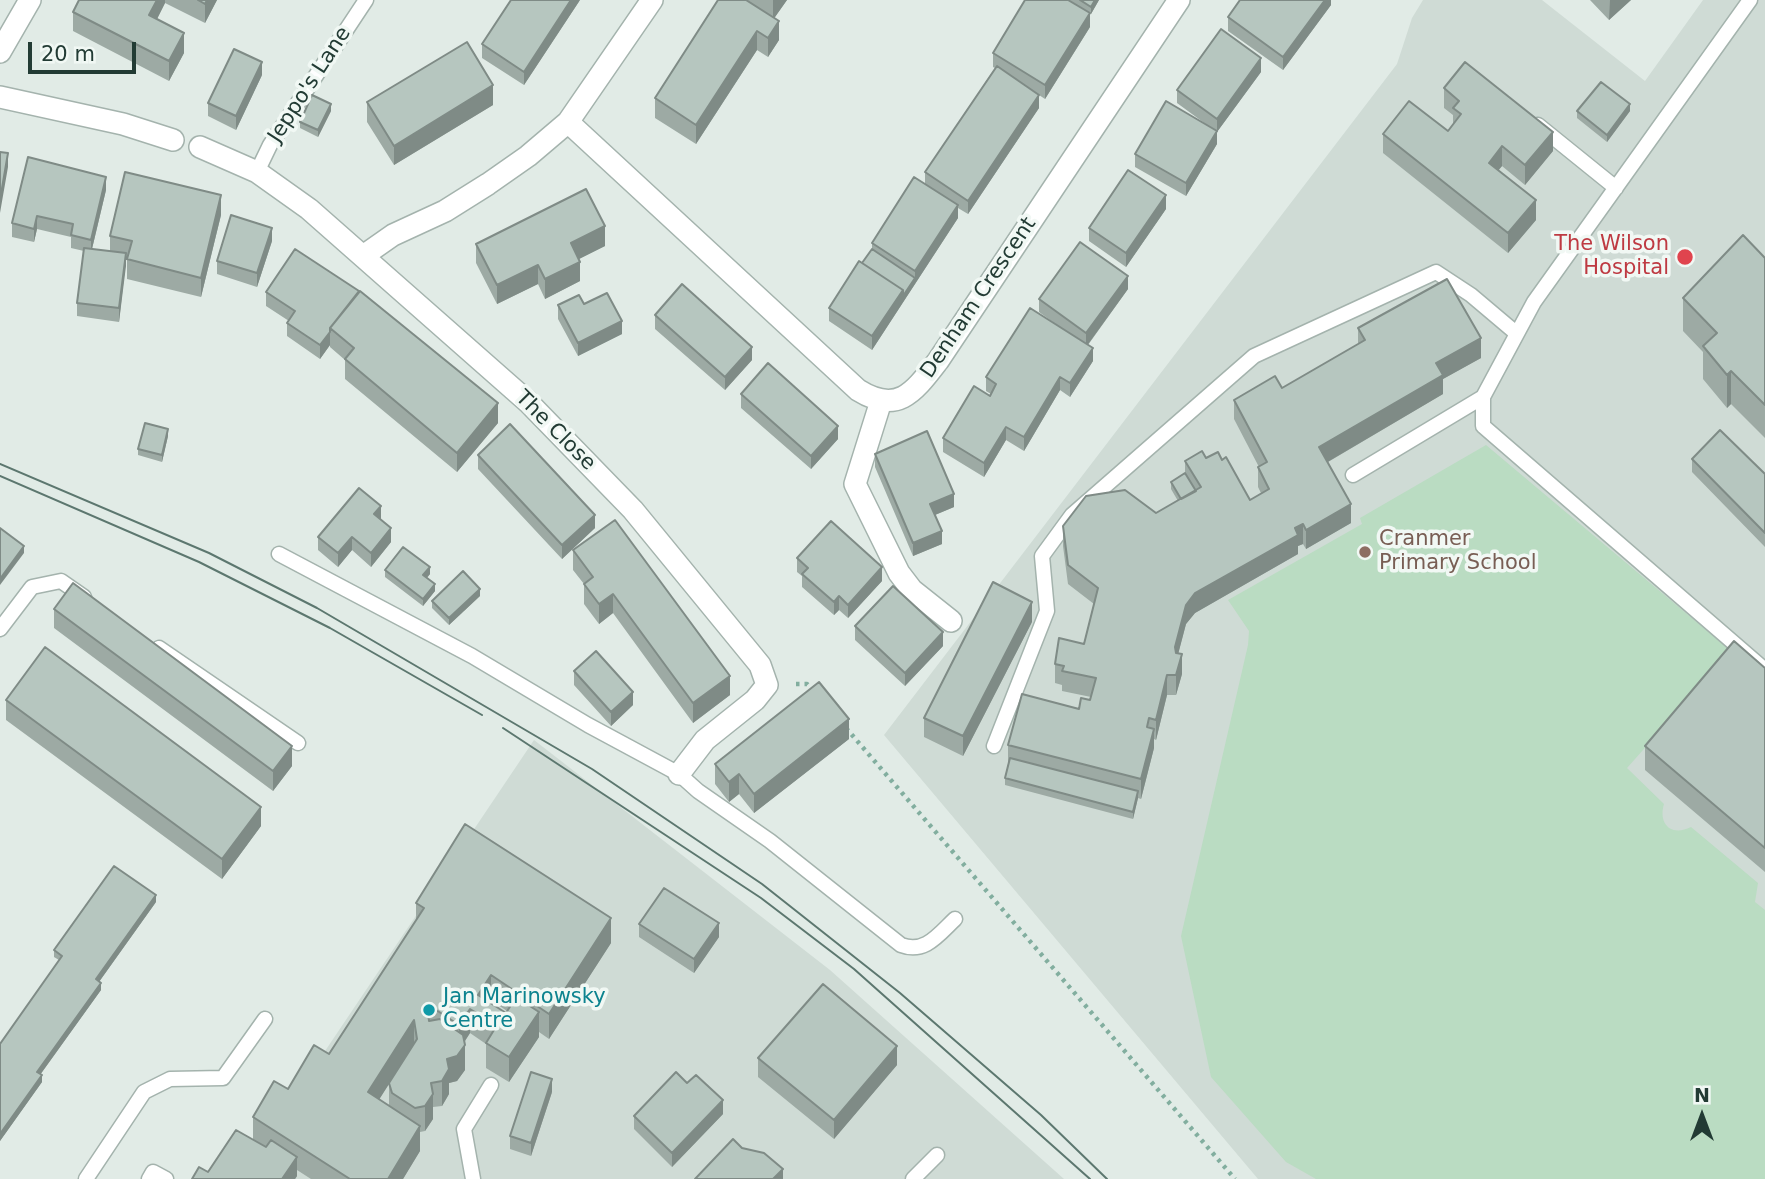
<!DOCTYPE html>
<style>
body{margin:0}
#map{position:relative;width:1765px;height:1179px;overflow:hidden;background:#e1ebe6;font-family:"DejaVu Sans",sans-serif}
canvas{display:block}
.north{position:absolute;left:1667px;top:1081px;width:70px;height:70px;-webkit-text-stroke:5px #f1f8f4;paint-order:stroke;rotate:0deg;font-size:19px;font-weight:700;line-height:28px;text-align:center;color:#223b34}
.north::after{content:'';display:block;margin:auto;width:24px;height:32px;background:#223b34;clip-path:polygon(50% 0,100% 100%,50% 72%,0 100%)}
.scale{position:absolute;left:28px;top:42px;width:108px;height:32px;box-sizing:border-box;border:4px solid #223b34;border-top:0;padding-left:9px;font-size:21px;line-height:24px;white-space:nowrap;color:#223b34;-webkit-text-stroke:5px #f1f8f4;paint-order:stroke}
</style>
<div id="map">
<canvas width="1765" height="1179"></canvas>
<div class="north">N</div>
<div class="scale">20 m</div>
</div>
<script>
const g = document.querySelector('canvas').getContext('2d');
g.lineJoin = 'round';
function fill(path, color) { g.fillStyle = color; g.fill(path, 'evenodd'); }
function stroke(path, color, width, dash) { g.strokeStyle = color; g.lineWidth = width; g.lineCap = dash ? 'butt' : 'round'; g.setLineDash(dash || []); g.stroke(path); }
function write(font, color, halo, rows, align = 'center') {
  g.font = font + ' "DejaVu Sans",sans-serif'; g.lineWidth = 7; g.setLineDash([]); g.textBaseline = 'middle'; g.strokeStyle = halo; g.fillStyle = color; for (const [text, x, y, turn = 0] of rows) {
    g.save(); g.translate(x, y); g.rotate((+turn || 0) * Math.PI / 180); g.textAlign = isNaN(turn) ? turn : align; if (halo) g.strokeText(text, 0, 0); g.fillText(text, 0, 0); g.restore();
  }
}
fill(new Path2D(`
 M1423,0h119l103,81 58,-81h62v1179h-507l-374,-444 513,-671 15,-46z
 M534,740l296,230 234,209h-825z`), '#cfdbd5');
fill(new Path2D(`
 M1486,445l245,206 -104,117 37,36c-6,20 7,33 27,23l67,56 -3,19 10,8v269h-449l-30,-17 -75,-85 -30,-141 67,-291 1,-14 -21,-31 134,-76 -2,-6z`), '#badcc2');
const lane = new Path2D(`
 M1538,125l78,63
 M257,172l13,-27 96,-145
 M1483,397v29l282,244
 M1353,475l130,-78 51,-95 216,-302
 M279,554l193,102 116,69 91,49 19,17 72,50 131,104c24,9 37,-10 54,-26
 M0,629l32,-42 29,-6 23,16
 M159,648l139,95
 M994,746l53,-135 -5,-55 30,-41 182,-159 182,-84 35,23 45,38
 M86,1179l58,-87 26,-13 53,-1 42,-59
 M149,1179l4,-7 13,7
 M473,1179l-9,-50 27,-44
 M913,1179l24,-24`);
const street = new Path2D(`
 M0,52l30,-52
 M0,97l123,27 50,16
 M568,122l290,268c40,25 56,2 80,-29l241,-361
 M200,147l57,25 52,37 219,193 105,108 127,155 7,20 -12,15 -50,40 -26,34
 M363,256l30,-21 52,-24 43,-27 40,-28 40,-34 84,-122
 M881,401l-26,83 44,89 13,17 39,31`);
stroke(lane, '#a4b3ad', 17);
stroke(street, '#a4b3ad', 24);
stroke(new Path2D(`
 M796,684h11l8,9
 M846,728l389,451`), '#82ae9f', 4.5, [3.5, 5]);
stroke(lane, '#fff', 14);
stroke(street, '#fff', 21);
stroke(new Path2D(`
 M0,464l209,89 108,55 275,161 170,115 138,109 141,122 66,64
 M0,476l199,86 131,66 152,87
 M503,728l258,170 93,71 236,210`), '#5c776f', 2);
fill(new Path2D(`
 M79,0h138l-12,23 -40,-20 -8,16 27,34 -15,28 -96,-50v-19z
 M580,0l-56,85 -42,-27v-14z
 M718,0h69l-13,18 5,22 -11,17 -11,-7 -61,94 -41,-26v-20z
 M1069,0h30l-8,14z
 M1331,0v5l-48,65 -55,-39v-14z
 M1590,0h41l-22,20z
 M1090,27l-45,72 -6,-4v13l-71,106 -10,-6v10l-86,132 -43,-29v-13l33,-45 10,-14v-6l53,-59v-12l70,-104 -2,-1v-14z
 M1261,72l-44,60v12l-31,52 -51,-29v-13l72,-29 -30,-22v-13z
 M262,75l-26,55 -28,-14v-13z
 M1444,88l109,63 -28,34 -23,-19 -4,4 38,50 -28,33 -125,-100v-19l65,-3 5,-7v-9l-9,-7z
 M367,102l126,3 -99,60 -27,-43z
 M331,111l-13,26 -18,-9v-6z
 M1577,111h53l-23,31 -30,-24z
 M106,190l-14,59 18,2v-15l111,-21 -20,82 -74,-18v-19l-1,-1 -7,63 -42,-6v-13l7,-52 -13,-3v-11l-34,-8 -3,13 -22,-5v-14z
 M1166,209l-40,58 -37,-26v-13z
 M272,241l-15,46 -40,-13v-13z
 M476,244l129,2 -26,13 1,22 -35,18 -7,-15 -41,20 -21,-41z
 M1765,258v180l-34,-34 -4,4 -24,-29v-27l-20,-21v-33z
 M1128,289l-40,56 5,16 -23,36 -10,-7 -36,61 -18,-11 -22,37 -41,-25v-14l48,-44 -5,-3v-14l71,-52 -18,-13v-13z
 M266,292l232,131 -41,49 -112,-93v-19l-15,-13v-2l-10,14 -33,-23v-13l2,-2 -23,-15z
 M584,304l38,30 -44,22 -20,-37v-14z
 M655,315l97,45 -27,30 -70,-61z
 M1358,328l123,30 -38,21v15l-115,68 23,61 -45,26 -3,-5 -5,2v8l-103,59 -9,11 -8,30 4,20 -6,21h-9l-11,45 -2,-1v9l-13,51 -3,-1 -5,21 -128,-34v-7l3,-14v-19l71,-36 11,-9 1,-3 -29,-6v-6l-7,-2v-19l29,-20 10,-40 -26,-20 -5,-38v-20l93,-13 22,-12 -7,-12v-7l14,-9v-12l21,-3 16,2 28,40 11,-7 -3,-6v-20h1l-25,-48v-19l48,-12 76,-43z
 M741,394l97,45 -27,30 -70,-61z
 M168,436l-6,26 -24,-7v-6z
 M875,454l79,53 -19,8 7,29 -29,12 -38,-89z
 M478,455l117,73 -33,31 -84,-90z
 M1692,459l73,15v73l-73,-75z
 M380,519l11,23 -20,25 -19,-17 -14,17 -20,-17v-13z
 M573,550l157,145 -37,28 -80,-110 -14,11 -15,-20v-20l-11,-14z
 M797,558l85,23 -34,37 -9,-8 -5,5 -32,-28v-11l-5,-4z
 M385,570l45,4 -3,4 8,13 -12,15 -38,-29z
 M480,596l-31,29 -17,-17v-7z
 M54,609l238,157 -19,25 -219,-163z
 M1032,622l-69,134 -39,-19v-19z
 M855,626l88,20 -38,40 -50,-46z
 M1765,668v204l-120,-102v-24z
 M574,671l59,34 -22,21 -37,-41z
 M6,700l255,126 -39,53 -216,-159z
 M849,739l-95,74 -15,-19 -10,8 -14,-18v-20z
 M156,902l-57,80 2,8 -61,85 2,7 -42,59v-97l59,-84 -5,-3v-7z
 M416,903l195,40 -62,96 -10,-7v5l-30,45 -23,-14v-24l-16,-11 -5,8v29l-8,11 -8,2v11l-7,12 -9,1v12l-8,12 -5,1v19l-17,28h-92l-14,-9v6l-2,3h-103l16,-7 45,-32v-23l76,-63 87,-134zM491,1000l16,11 -1,2 -17,-10zM389,1083v23l-10,-7z
 M639,924l80,13 -25,36 -55,-36z
 M758,1058l139,7 -63,74 -76,-62z
 M687,1083l36,31 -51,53 -38,-38v-13z
 M552,1092l-21,64 -21,-7v-13z`), '#9daaa4');
fill(new Path2D(`
 M157,0h8v3l-16,32v-20z
 M207,0h10l-12,23v-19z
 M571,0h9l-56,85v-13z
 M773,0h14l-14,20z
 M1095,0h4l-8,14v-7z
 M1325,0h6v5l-48,65v-13z
 M1610,0h21l-22,20z
 M1090,13v14l-45,72v-14z
 M779,21v19l-11,17v-19z
 M757,31v19l-61,94v-19z
 M184,33v20l-15,28v-20z
 M1261,58v14l-44,60v12l-31,52v-13l31,-52v-12z
 M262,62v13l-26,55v-14z
 M493,85v20l-99,60v-19z
 M1039,95v13l-71,106v-13z
 M331,104v7l-13,26v-7z
 M1630,104v7l-23,31v-7z
 M1553,132v19l-28,34v-20z
 M1502,146v20l-13,16v-19z
 M8,153v14l-8,46v-13z
 M106,177v13l-15,63v-13z
 M221,195v20l-20,82v-19z
 M1166,195v14l-40,58v-14z
 M1536,200v20l-28,33v-20z
 M958,205v13l-86,132v-14l31,-46 12,-12v-7z
 M37,216v13l-3,13v-13z
 M605,226v20l-34,17v-20z
 M272,228v13l-15,46v-14z
 M126,253v13l-7,56v-14z
 M580,262v19l-35,18v-20z
 M538,265v19l-41,20v-19z
 M1128,276v13l-42,58v-14z
 M622,321v13l-44,22v-13z
 M330,332v13l-10,14v-14z
 M1481,338v20l-38,21v15l-124,73v-20l117,-84z
 M752,347v13l-27,30v-13z
 M1093,348v13l-23,36v-14z
 M1731,371v33l-4,4v-33z
 M1060,377v13l-36,61v-14z
 M498,403v20l-41,49v-19z
 M838,426v13l-27,30v-13z
 M1006,427v13l-22,37v-14z
 M168,429v7l-6,26v-7z
 M954,494v13l-24,10v-13z
 M1351,504v19l-45,26v-19z
 M381,506v13l-7,8v-13z
 M595,515v13l-33,31v-14z
 M1303,524v20l-5,2v8l-103,59 -9,11 -11,42v-19l11,-42 9,-12z
 M391,528v14l-20,25v-14z
 M942,531v13l-29,12v-13z
 M352,537v13l-14,17v-14z
 M24,546v7l-24,32v-6z
 M430,567v7l-7,8v-7z
 M882,567v14l-34,37v-13z
 M435,584v7l-12,15v-7z
 M480,589v7l-31,29v-7z
 M613,594v19l-14,11v-20z
 M839,596v14l-5,5v-13z
 M1032,602v20l-69,134v-20z
 M943,632v14l-38,40v-13z
 M1182,654v20l-6,21v-20z
 M1167,675v20l-11,45v-20z
 M730,676v19l-37,28v-20z
 M633,692v13l-22,21v-14z
 M849,719v20l-95,74v-19z
 M1154,729v19l-13,51v-20z
 M292,746v20l-19,25v-20z
 M739,774v20l-10,8v-20z
 M1138,791v7l-5,21v-7z
 M261,807v19l-39,53v-20z
 M156,895v7l-60,84v-7z
 M611,918v25l-62,96v-25z
 M719,923v14l-25,36v-14z
 M491,975v25l-10,15 -3,-20z
 M101,983v7l-64,89v-7z
 M470,1009v24l-11,17v-25z
 M539,1012v25l-30,45v-25z
 M414,1020v25l-46,72v-25z
 M465,1045v25l-8,11 -8,2v11l-7,12v-25l5,-22z
 M897,1046v19l-63,74v-19z
 M42,1075v7l-42,59v-7z
 M552,1079v13l-21,64v-13z
 M433,1094v25l-8,12v-25z
 M723,1100v14l-51,53v-14z
 M420,1126v25l-17,28h-15z
 M297,1157v19l-2,3h-13z
 M783,1169v10h-10z`), '#7f8b86');
const building = new Path2D(`
 M79,0h78l-8,15 35,18 -15,28 -96,-49z
 M198,0h9l-2,4z
 M511,0h60l-47,72 -42,-28z
 M718,0h28l33,21 -11,17 -11,-7 -61,94 -41,-27z
 M1025,0h43l22,13 -45,72 -52,-32z
 M1080,0h15l-4,7z
 M1240,0h85l-42,57 -55,-40z
 M1221,29l40,29 -44,61 -40,-29z
 M467,42l26,43 -99,61 -27,-44z
 M234,49l28,13 -26,54 -28,-13z
 M1465,62l88,70 -28,33 -23,-19 -13,17 47,37 -28,33 -125,-99 26,-33 39,30 13,-17 -8,-6 6,-7 -15,-13z
 M997,66l42,29 -71,106 -43,-29z
 M1601,82l29,22 -23,31 -30,-24z
 M312,95l19,9 -13,26 -18,-8z
 M1166,101l51,30 -31,52 -51,-29z
 M0,152l8,1 -8,47z
 M28,157l78,20 -15,63 -20,-5 2,-11 -36,-8 -3,13 -22,-6z
 M1128,170l38,25 -40,58 -37,-25z
 M125,172l96,23 -20,83 -74,-19 5,-18 -22,-5z
 M914,177l44,28 -43,66 -43,-28z
 M586,189l19,37 -34,17 9,19 -35,17 -7,-14 -41,20 -21,-41z
 M231,215l41,13 -15,45 -40,-12z
 M1743,235l22,23v147l-34,-34 -4,4 -24,-29 14,-13 -34,-35z
 M1080,242l48,34 -42,57 -47,-34z
 M84,248l42,5 -7,55 -42,-5z
 M295,249l64,42 -29,37v4l-10,13 -33,-22 8,-12 -29,-19z
 M872,249l43,29 -12,18v-6l-41,-27z
 M859,261l44,29 -31,46 -43,-28z
 M1447,279l34,59 -45,25 7,12 -124,72 32,57 -45,26 -3,-6 -8,4 3,7 -103,58 -9,12 -11,42 1,6 6,1 -6,21h-9l-11,45 -7,-2 -2,9 7,2 -13,50 -133,-34 14,-51 57,15 2,-11 9,2 6,-22 -34,-7 2,-5 -9,-2 4,-26 25,6 14,-56 -30,-23 -5,-39 23,-30 39,-6 31,23 45,-26 -16,-26 17,-10 4,7 12,-6 4,8 4,-3 24,43 19,-11 -11,-22 9,-5 -33,-62 41,-24 7,12 83,-48 -7,-12z
 M682,284l70,63 -27,30 -70,-62z
 M360,291l138,112 -41,50 -112,-94 9,-11 -24,-20z
 M607,293l15,28 -44,22 -20,-38 21,-10 5,9z
 M1030,308l63,40 -23,35 -10,-6 -36,60 -18,-10 -22,36 -41,-25 31,-52 16,10 6,-12 -10,-7z
 M768,363l70,63 -27,30 -70,-62z
 M145,423l23,6 -6,26 -24,-6z
 M510,424l85,91 -33,30 -84,-90z
 M1720,430l45,44v59l-73,-74z
 M927,431l27,63 -24,10 12,27 -29,12 -38,-89z
 M1185,473l11,18 -15,8 -10,-17z
 M359,488l22,18 -7,8 17,14 -20,25 -19,-16 -14,16 -20,-16z
 M615,520l115,156 -37,27 -80,-109 -14,10 -15,-20 9,-7 -20,-27z
 M831,521l51,46 -34,38 -9,-9 -5,6 -32,-28 6,-6 -11,-10z
 M0,528l24,18 -24,33z
 M403,547l27,20 -7,8 12,9 -12,15 -38,-29z
 M463,571l17,18 -31,29 -17,-17z
 M993,582l39,20 -69,134 -39,-18z
 M73,583l219,163 -19,25 -219,-162z
 M893,586l50,46 -38,41 -50,-47z
 M1734,641l31,27v180l-120,-102z
 M45,647l216,160 -39,52 -216,-159z
 M596,651l37,41 -22,20 -37,-41z
 M819,682l30,37 -95,75 -15,-20 -10,8 -14,-18z
 M1010,758l128,33 -5,21 -128,-34z
 M465,824l146,94 -62,96 -58,-39 -13,20 28,18 10,-16 23,15 -30,45 -23,-14 11,-18 -27,-16 -11,16 -32,-21 2,17 11,-2 23,16 2,10 -8,11 -10,3 2,10 -7,12 -11,2 2,11 -8,12 -10,2 -23,-15 -3,-10 28,-44 -3,-19 -46,72 52,34 -32,53h-38l-97,-62 21,-36 14,8 26,-44 15,9 95,-146 -8,-5z
 M114,866l42,29 -60,84 5,4 -64,89 5,3 -42,59v-90l62,-88 -8,-6z
 M664,888l55,35 -25,36 -55,-35z
 M823,984l74,62 -63,74 -76,-62z
 M531,1072l21,7 -21,64 -21,-7z
 M676,1072l11,11 9,-8 27,25 -51,53 -38,-37z
 M236,1130l30,17 5,-7 26,17 -15,22h-90l7,-12 9,5z
 M733,1139l9,9 22,5 19,16 -10,10h-78z`);
fill(building, '#b6c6bf');
stroke(building, '#7f8b86', 2);
for (const [x, y, r, color] of [
 [1685,257,9,"#e0444e"],
 [1365,552,7,"#8d6e63"],
 [429,1010,7,"#0f9aa8"]
]) { const dot = new Path2D(); dot.arc(x, y, r, 0, 2 * Math.PI); g.fillStyle = color; g.fill(dot); stroke(dot, '#f1f8f4', 2.5); }
write('21px', '#223b34', '#f1f8f4', [
 ["Jeppo's Lane",310,85,-57],
 ["Denham Crescent",979,298,-56],
 ["The Close",555,431,45]
]);
write('21px', '#be3a42', '#f1f8f4', [
 ["The Wilson",1669,245],
 ["Hospital",1669,269]
], 'right');
write('21px', '#785e54', '#f1f8f4', [
 ["Cranmer",1379,540],
 ["Primary School",1379,564]
], 'left');
write('21px', '#0d838f', '#f1f8f4', [
 ["Jan Marinowsky",443,998],
 ["Centre",443,1022]
], 'left');
</script>
